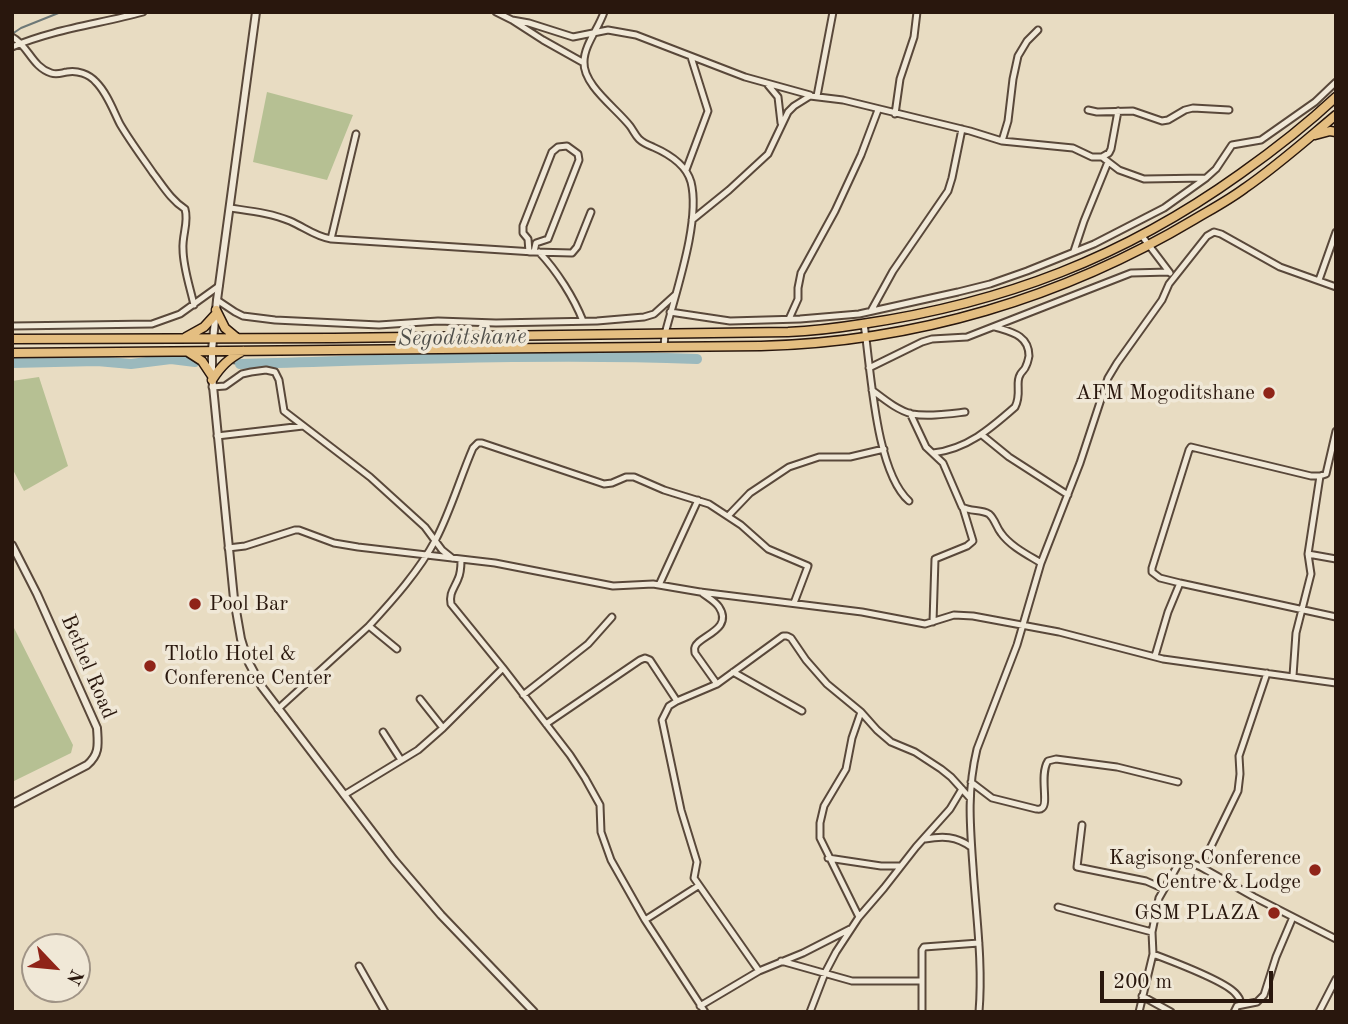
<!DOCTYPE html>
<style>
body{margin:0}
#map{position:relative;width:1348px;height:1024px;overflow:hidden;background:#e8dcc2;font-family:"Old Standard TT",serif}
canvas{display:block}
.frame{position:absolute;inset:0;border:14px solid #29170d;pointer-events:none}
.north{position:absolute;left:21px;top:933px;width:70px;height:70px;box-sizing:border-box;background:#f0e8d7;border:2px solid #a09486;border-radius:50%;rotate:116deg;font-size:19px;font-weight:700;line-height:28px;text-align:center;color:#29170d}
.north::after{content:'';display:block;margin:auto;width:24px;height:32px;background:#8f2418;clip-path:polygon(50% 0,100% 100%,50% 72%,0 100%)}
.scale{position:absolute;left:1100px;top:971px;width:173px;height:32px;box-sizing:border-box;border:4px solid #29170d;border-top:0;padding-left:9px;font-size:21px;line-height:24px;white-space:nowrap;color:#29170d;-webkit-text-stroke:5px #f0e8d7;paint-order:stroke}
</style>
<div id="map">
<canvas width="1348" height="1024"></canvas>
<div class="frame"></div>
<div class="north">N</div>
<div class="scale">200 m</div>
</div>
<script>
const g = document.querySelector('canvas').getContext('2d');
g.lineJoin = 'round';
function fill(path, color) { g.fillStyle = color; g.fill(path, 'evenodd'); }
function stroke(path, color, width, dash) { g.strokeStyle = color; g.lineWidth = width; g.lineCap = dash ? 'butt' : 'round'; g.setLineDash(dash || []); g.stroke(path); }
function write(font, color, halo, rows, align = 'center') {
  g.font = font + ' "Old Standard TT",serif'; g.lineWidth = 7; g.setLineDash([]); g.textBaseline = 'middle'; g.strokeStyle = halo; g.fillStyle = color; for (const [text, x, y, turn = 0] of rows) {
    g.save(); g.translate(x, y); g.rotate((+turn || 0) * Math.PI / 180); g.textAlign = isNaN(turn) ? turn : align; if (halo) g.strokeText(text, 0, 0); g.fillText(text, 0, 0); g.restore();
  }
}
fill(new Path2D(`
 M267,92l86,23 -26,65 -74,-18z
 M39,377l29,89 -44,25 -12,-23v-87z
 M12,624l61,121 -2,8 -59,29z`), '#b6c093');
stroke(new Path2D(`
 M12,34l9,-6 40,-16
 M231,363l9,1`), '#6d7877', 2);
stroke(new Path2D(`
 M12,363l85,-2 34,3 40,-5 24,3
 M240,364c153,-4 305,-11 457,-5`), '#9bb9bd', 10);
const minor = new Path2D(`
 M496,12l16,8 31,20 41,23
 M604,12c-5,16 -20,33 -20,50 -1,23 32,46 46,64 3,4 5,9 9,13 3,3 9,6 14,8 16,7 33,17 38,35 10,39 -16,112 -26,152l-1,13
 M512,20l17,3 44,14 35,-7 28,5 109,42 65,18
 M12,37c16,8 20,30 39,36 6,2 10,0 16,-1 10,-2 22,2 29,10 11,11 17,28 24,42 10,17 22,33 33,49 10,13 18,27 32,36 4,13 -3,26 -2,40 0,18 7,38 11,56
 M12,47c42,-18 87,-23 131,-35
 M768,85l10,12 3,26
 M817,96l16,-84
 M1088,110l9,2 36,-1 29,10 6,-1 17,-10 8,-2 36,2
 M895,114l5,-35 14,-42 3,-25
 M1002,141l6,-20 5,-42 5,-23 9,-15 11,-11
 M1102,157l7,-4 2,-4 7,-38
 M686,170l22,-59 -17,-54
 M230,208c20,3 41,5 60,13 14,6 26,16 41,18l203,13 38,1 5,-6 14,-35
 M692,220l37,-30 39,-36 20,-42 6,-6 16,-10 33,4 127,31 32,10 71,7 19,9h10l17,13 25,9 62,-1 10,-9 16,-24 29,-5 54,-38 21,-20
 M1142,236l28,37
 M331,239l25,-105
 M1074,251l10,-30 24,-59
 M529,252l-1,-13 -5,-6v-7l29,-74 6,-5 9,-1 11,8 1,6 -31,79 -12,4 -2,9
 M539,252c18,19 35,46 44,69
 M1319,280l17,-48
 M217,300l18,12 8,4 32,4 104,5 59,-4 58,2 101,-2 47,-4 10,-3 21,-19
 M871,311l22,-40 55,-80 4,-13 10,-49
 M670,312l60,9 70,-2 59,-5 99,-22 32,-8 37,-13 67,-27 70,-36 42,-30
 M789,319l9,-20v-11l3,-15 34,-62 26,-56 17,-45
 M864,324c7,44 11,147 45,177
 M12,326l140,-2 28,-10 39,-28
 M869,368l53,-26 10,-3 35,-2 164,-64 38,-1
 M212,387l13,-1 17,-12 9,-2 15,-2 9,2 4,8 5,31 86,66 55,50 17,23 10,8
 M872,390c12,9 25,20 40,24 16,3 36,0 53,-2
 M910,413l16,34 17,16 19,44c9,5 19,2 27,7 6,5 7,13 12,19 9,13 27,22 40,30
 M982,435l27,22 59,38
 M217,436l86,-10
 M933,453c34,-4 57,-24 82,-46 7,-13 0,-24 5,-32 1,-3 5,-5 6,-9 2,-4 2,-6 3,-10 0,-21 -18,-24 -34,-29
 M1320,476h-9l-120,-29 -2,3 -37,118v4l8,6 20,5 156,34
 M728,516l22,-23 39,-26 30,-10h31l34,-8
 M228,548l17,-2 50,-16h4l35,13 24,4 137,16 118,23 40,-2 47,8 162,20 63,12 29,-9 19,1 86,16 104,27 173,24
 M1308,554l28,5
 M461,560c0,6 0,13 -3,19 -4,10 -9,14 -7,25l52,64 67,87 15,23 15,27 1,27 10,28 34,60 60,92
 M659,585l39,-85
 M701,592c6,5 14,9 18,15 15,23 -21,29 -24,40 -1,2 0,4 0,6l22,31
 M933,622l2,-63 32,-13 6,-5 -10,-33
 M369,626c24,-26 50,-55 67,-87 15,-29 24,-61 37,-91l5,-5h4l122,41 8,-1 14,-6h8l30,13 45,14 32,21 27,24 40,17 -14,37
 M1155,656l13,-44 12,-29
 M733,672l69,39
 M1293,676l3,-43 15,-59 -3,-20 12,-78 6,-2 10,-43
 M523,695l65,-51 24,-27
 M420,699l23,29
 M278,709l91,-83 28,23
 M546,724l94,-64 5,-2 5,2 27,41
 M383,732l18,28
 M971,782l21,16 44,11c2,0 4,1 6,-1 7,-4 -3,-33 6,-47l8,-2 61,8 61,15
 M344,795l74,-45 25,-22 60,-60
 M1082,825l-5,42 69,14 18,8
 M925,839c18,-3 31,-3 46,8
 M828,858l53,8h20
 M1201,867l37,-76 2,-17 -1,-18 28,-83
 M1058,907l94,25
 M859,917l-39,-79v-15l4,-17 22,-37 6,-31 9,-26
 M645,920l53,-34
 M1153,954c16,6 74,28 83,40 4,4 4,6 5,10
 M781,961l71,20h70
 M359,966l26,46
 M759,971l-65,-93 3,-16 -16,-52 -19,-90 7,-14 8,-5 40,-17 66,-48h4l4,2 15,22 21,24 34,28 16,18 14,12 24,10 26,17 10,8 19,21
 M1142,996l29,16
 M700,1006l59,-35 44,-18 47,-24
 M810,1012l15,-39 11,-21 23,-35 25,-29 32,-41 34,-38 12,-20
 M922,1012v-62l2,-3 55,-4
 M979,1012c4,-49 -3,-97 -6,-145 -3,-42 -6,-77 4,-118l40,-104 24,-82 39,-100 28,-85 9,-15 45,-63 7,-16 38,-48 7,-4 7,2 59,33 56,20
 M1139,1012l14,-58 -1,-22 7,-34 20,-35 5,-3 17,7 53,30 82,42
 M1234,1012l3,-6 20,-4 7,-7 12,-38 17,-40
 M1319,1012l17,-33`);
const tertiary = new Path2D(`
 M256,12l-39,288 -5,50v26l22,223 7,40 4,13 4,11 13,24 132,173 47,55 93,97
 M12,545l25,49 60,134c1,16 3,26 -10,37l-75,39`);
const primary = new Path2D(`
 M1315,135l15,-4 6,1
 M216,310l9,18 12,10
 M186,337l18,-10 11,-12
 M12,339l322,-1 454,-6c25,-1 49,-4 74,-8 142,-21 262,-67 378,-150 34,-24 66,-49 96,-77
 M188,352l14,9 10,15
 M12,353c250,-3 500,-5 749,-7 154,-4 302,-48 434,-127 17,-10 34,-19 50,-31 32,-22 61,-48 91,-73
 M212,380c9,-14 16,-21 31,-29`);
stroke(minor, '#59483a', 9);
stroke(tertiary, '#59483a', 10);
stroke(primary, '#29170d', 11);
stroke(minor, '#f0e8d7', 5);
stroke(tertiary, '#f0e8d7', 6);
stroke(primary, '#e4be81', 8);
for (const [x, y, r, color] of [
 [1269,393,7,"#8f2418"],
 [195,604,7,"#8f2418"],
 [150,666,7,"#8f2418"],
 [1315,870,7,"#8f2418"],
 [1274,913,7,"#8f2418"]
]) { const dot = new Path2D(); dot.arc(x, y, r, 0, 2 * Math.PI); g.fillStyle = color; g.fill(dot); stroke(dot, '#f0e8d7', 2.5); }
write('21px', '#29170d', '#f0e8d7', [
 ["AFM Mogoditshane",1255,393],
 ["Pool Bar",209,604,"left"],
 ["Tlotlo Hotel &",164,654,"left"],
 ["Conference Center",164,678,"left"],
 ["Kagisong Conference",1301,858],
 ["Centre & Lodge",1301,882],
 ["GSM PLAZA",1260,913]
], 'right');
write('21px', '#29170d', '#f0e8d7', [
 ["Bethel Road",88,667,67]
]);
write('italic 23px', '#51504b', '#f0e8d7', [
 ["Segoditshane",462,338,-1]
]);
</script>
